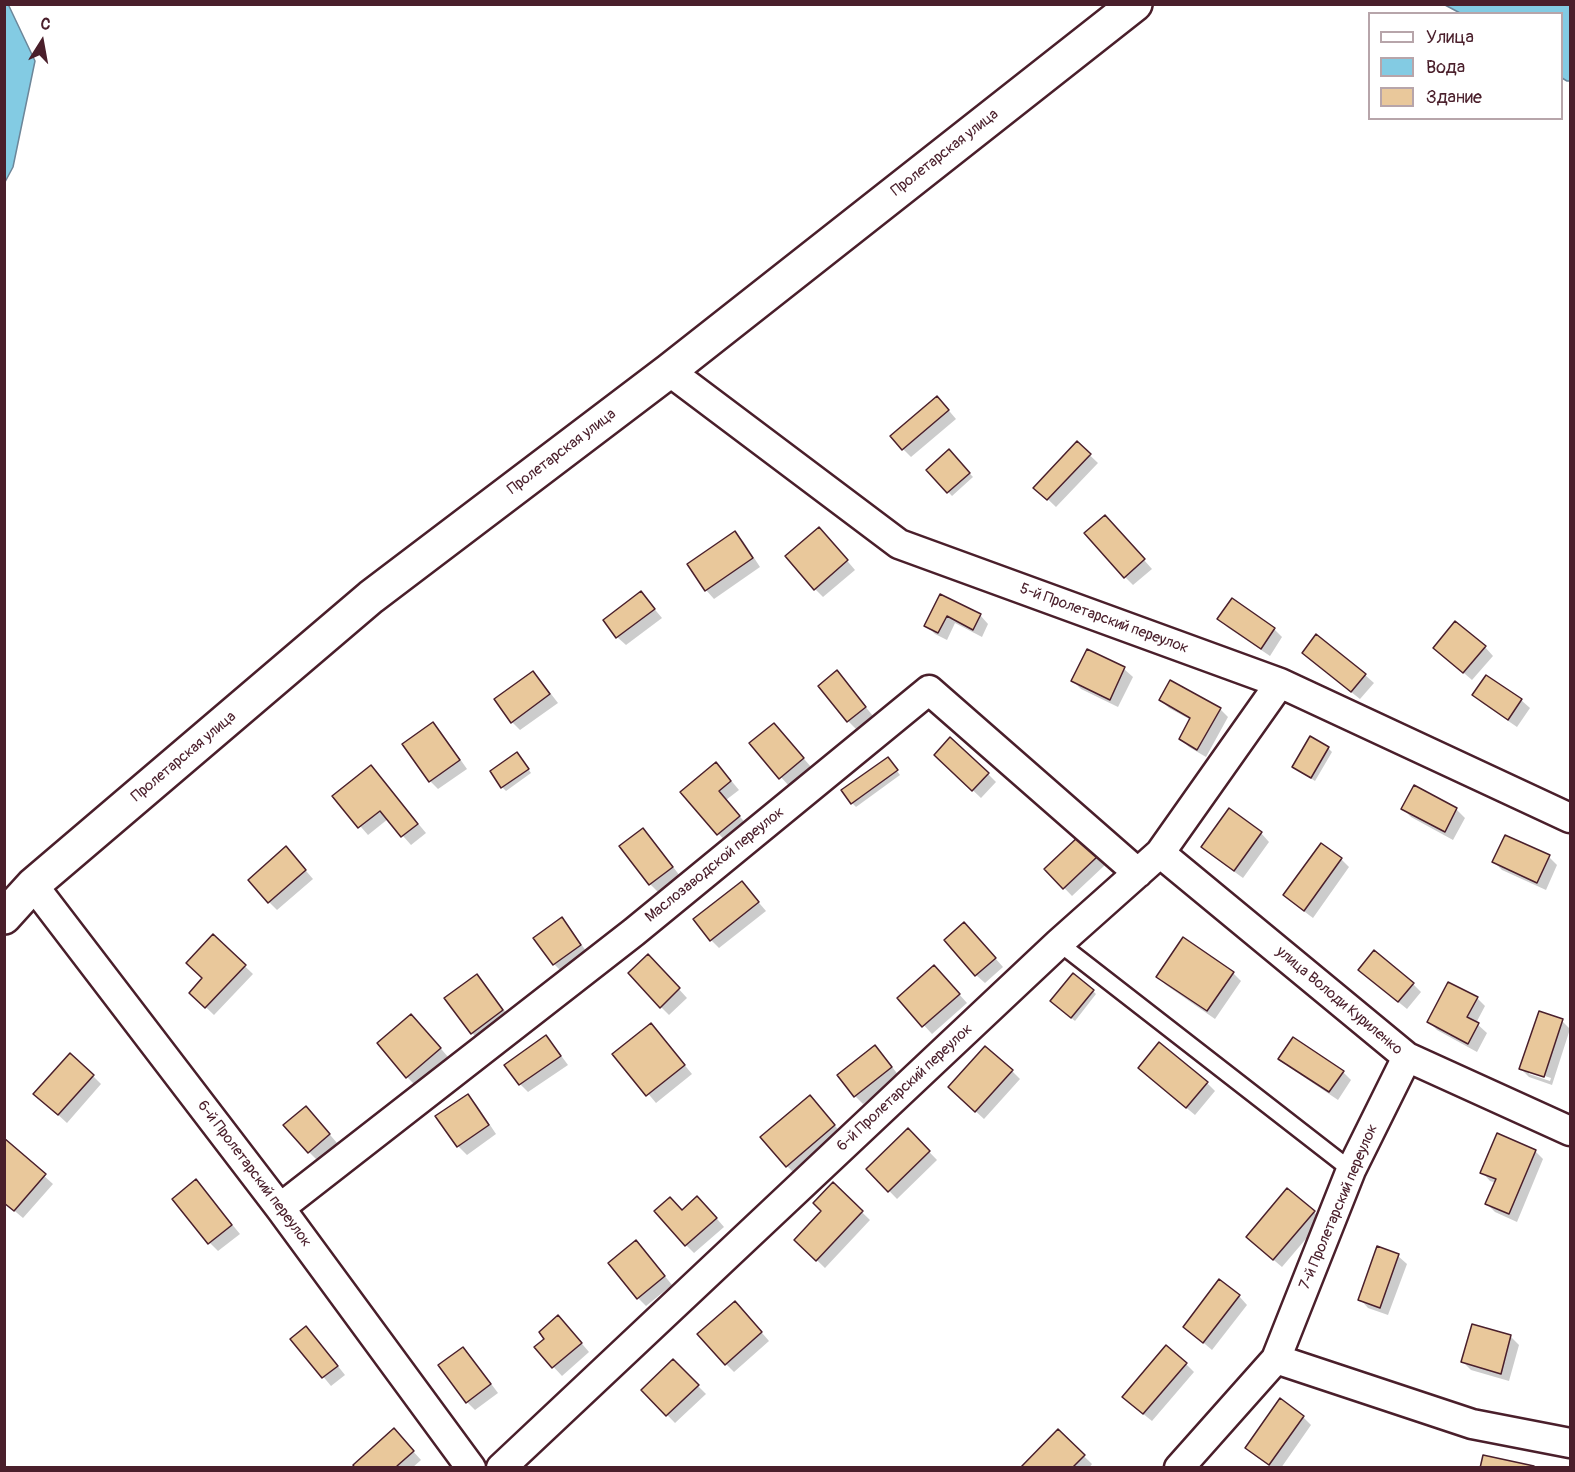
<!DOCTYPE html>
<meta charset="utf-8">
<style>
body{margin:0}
#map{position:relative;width:1575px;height:1472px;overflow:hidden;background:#fff;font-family:Pangolin,sans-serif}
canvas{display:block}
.frame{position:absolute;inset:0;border:6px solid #4a1f2b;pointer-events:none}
.legend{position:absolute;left:1368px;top:12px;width:195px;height:108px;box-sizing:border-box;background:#fff;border:2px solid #b7a5aa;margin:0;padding:8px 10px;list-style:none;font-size:18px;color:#4a1f2b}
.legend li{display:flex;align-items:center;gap:12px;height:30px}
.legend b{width:30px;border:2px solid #b7a5aa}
.north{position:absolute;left:12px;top:12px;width:60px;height:60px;-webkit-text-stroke:4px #fff;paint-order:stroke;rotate:11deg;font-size:16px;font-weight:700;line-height:24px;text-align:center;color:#4a1f2b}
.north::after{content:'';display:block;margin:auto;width:21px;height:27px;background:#4a1f2b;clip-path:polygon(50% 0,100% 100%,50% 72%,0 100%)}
</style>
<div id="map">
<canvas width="1575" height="1472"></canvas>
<div class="frame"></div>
<ul class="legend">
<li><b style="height:8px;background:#fff"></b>Улица</li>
<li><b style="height:16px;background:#83cbe3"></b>Вода</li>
<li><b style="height:16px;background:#e9c89b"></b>Здание</li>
</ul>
<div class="north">С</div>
</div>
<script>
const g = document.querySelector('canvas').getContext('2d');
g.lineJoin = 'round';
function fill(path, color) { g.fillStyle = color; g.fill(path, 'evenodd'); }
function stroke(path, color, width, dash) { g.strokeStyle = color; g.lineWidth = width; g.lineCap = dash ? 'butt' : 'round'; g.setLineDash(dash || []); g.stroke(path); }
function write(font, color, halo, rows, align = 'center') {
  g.font = font + ' Pangolin,sans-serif'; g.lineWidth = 5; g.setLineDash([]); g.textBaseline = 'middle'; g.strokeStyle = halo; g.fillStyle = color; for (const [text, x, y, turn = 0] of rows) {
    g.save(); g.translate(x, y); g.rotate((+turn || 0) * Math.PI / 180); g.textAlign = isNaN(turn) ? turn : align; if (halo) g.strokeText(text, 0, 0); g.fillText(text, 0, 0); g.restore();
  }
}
const water = new Path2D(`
 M8,4l27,57 -22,106 -8,15 -1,-177z
 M1445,5h125v76h-3l-5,-3v-64l-102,-1z`);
fill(water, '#83cbe3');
stroke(water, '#6c8699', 1.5);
fill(new Path2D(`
 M945,406l11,13 -45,38 -8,-8z
 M1077,443l21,20 -42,44 -20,-19z
 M949,451l24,26 -21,19 -24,-26z
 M1113,525l39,44 -19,16 -8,-8z
 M735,533l8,8 17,26 -46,32 -8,-9z
 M827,537l28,33 -32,27 -8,-8z
 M641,593l21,25 -36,27 -9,-8z
 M941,596l39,19 8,9 -6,13 -27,-14 -8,17 -12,-6 -9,-9z
 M1219,619l55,10 8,8 -12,19 -43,-29z
 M1485,647l8,9 -21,24 -37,-32z
 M1304,653l61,22 9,8 -14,16 -48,-38z
 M1124,669l9,8 -15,30 -37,-18 -8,-8z
 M837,672l36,44 -17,13 -8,-8z
 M533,673l8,8 17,22 -38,27 -8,-8z
 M1474,695l47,5 9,8 -13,19 -35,-24z
 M1160,700l60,9 8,8 -22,40 -17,-10 -9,-8 11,-19 -22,-12z
 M433,724l8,8 26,37 -29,20 -8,-8z
 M782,733l29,34 -22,19 -38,-42z
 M1328,748l4,4 -17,29 -21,-14z
 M521,758l10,15 -25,18 -4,-4z
 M891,763l9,12 -44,32 -4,-4z
 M944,763l44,11 8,8 -15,16z
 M371,767l55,66 -15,12 -23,-26 -20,16 -34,-39z
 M724,772l15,18 -13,10 21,25 -21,17 -44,-50z
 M1414,787l42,22 9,9 -12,22 -42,-23 -8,-8z
 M1229,811l32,22 8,9 -26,36 -32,-23 -8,-8z
 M643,830l8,8 29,38 -22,16 -8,-8z
 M1079,838l26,27 -33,31 -26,-27z
 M294,857l19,22 -36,31 -8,-8z
 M1549,857l8,8 -11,25 -44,-20 -8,-8z
 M1341,859l8,8 -36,51 -20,-15 -8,-8z
 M742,883l24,28 -47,37 -8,-8z
 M561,919l9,9 18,26 -26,18 -8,-8z
 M972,932l31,35 -18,16 -9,-8z
 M213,936l40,38 -39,41 -23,-22 13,-14z
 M656,964l31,34 -18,17 -8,-8z
 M1233,973l8,8 -26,38 -49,-34 -8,-8z
 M477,975l8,9 25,34 -30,23 -8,-8z
 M942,975l25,28 -35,31 -33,-36z
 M1369,978l44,6 8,8 -14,17z
 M1093,991l3,3 -21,27 -19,-16z
 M1477,998l8,8 -9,17 11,10 -10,19 -40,-22 -8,-8z
 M1562,1021l8,8 -18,56 -23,-8 -8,-8zM1529,1071l22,7 -1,3 -21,-7z
 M420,1024l28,33 -33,28 -8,-8z
 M651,1025l41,49 -36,29 -41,-49z
 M546,1037l8,9 14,19 -40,27 -8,-8z
 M883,1055l16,21 -36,28 -8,-8z
 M1280,1059l63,13 8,8 -13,20 -49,-33z
 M1012,1071l8,8 -36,40 -26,-24z
 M93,1076l8,8 -34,39 -23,-21z
 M1148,1076l59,7 8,8 -20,24z
 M467,1096l9,8 20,30 -29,21 -9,-9 -21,-30z
 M818,1106l24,28 -47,40 -8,-8z
 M314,1116l23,27 -20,17 -8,-8z
 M908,1130l29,30 -40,39 -29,-30z
 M4,1140l49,44 -30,34 -19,-16z
 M1535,1151l8,8 -26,63 -22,-10 -8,-8 9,-21 -6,-2 -8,-9z
 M196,1181l44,53 -22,17 -8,-8z
 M833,1184l37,36 -45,48 -29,-28 27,-29z
 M706,1206l18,21 -30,26 -8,-8 -4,-33z
 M1314,1212l8,8 -40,47 -26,-22z
 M644,1250l28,35 -26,21 -8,-8z
 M1398,1256l9,8 -19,51 -20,-7 -8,-9z
 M1239,1296l8,9 -35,45 -27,-23z
 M743,1311l26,30 -35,31 -8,-8z
 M566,1325l23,27 -27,24 -26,-28z
 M1473,1326l38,11 8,8 -10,36 -38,-11 -8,-8z
 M314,1336l31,39 -14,11 -39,-47z
 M463,1349l8,8 27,36 -23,17 -8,-8z
 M673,1361l33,33 -31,29 -32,-33z
 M1186,1364l8,8 -42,49 -20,-16z
 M1303,1417l8,8 -30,43h-9l-17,-12 -8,-9z
 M1058,1431l34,33 -3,4h-67z
 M402,1439l19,21 -9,8h-55z`), '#0003');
const building = new Path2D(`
 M937,396l12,14 -47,40 -12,-14z
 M1077,441l14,13 -44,46 -14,-12z
 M949,449l21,24 -23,20 -21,-23z
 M1105,515l40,44 -21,19 -40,-45z
 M819,527l29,33 -34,30 -29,-34z
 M735,531l18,27 -48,33 -18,-27z
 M641,591l14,18 -39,29 -13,-18z
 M940,594l41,20 -8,16 -26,-14 -9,17 -14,-7z
 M1232,598l43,30 -14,21 -44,-30z
 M1455,621l31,25 -23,27 -30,-25z
 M1316,634l50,40 -15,18 -49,-39z
 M1087,649l38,18 -15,33 -39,-19z
 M837,670l29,37 -19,15 -29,-36z
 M533,671l17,23 -39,29 -17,-24z
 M1486,675l36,24 -14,21 -36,-25z
 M1170,680l51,28 -24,42 -18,-11 11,-21 -31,-18z
 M433,722l27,38 -31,22 -27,-38z
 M774,723l30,35 -25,21 -30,-36z
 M1310,736l19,11 -18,31 -19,-11z
 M950,737l39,36 -17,18 -38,-36z
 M517,752l12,17 -28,19 -11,-17z
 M888,757l10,13 -47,34 -10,-14z
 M716,762l15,19 -12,10 21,25 -23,19 -37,-43z
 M371,765l47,59 -17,13 -21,-26 -22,17 -26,-32z
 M1414,785l43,23 -12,24 -44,-23z
 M1229,808l33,24 -28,39 -33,-24z
 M643,828l30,39 -24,18 -30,-39z
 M1505,835l45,20 -13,28 -45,-21z
 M1079,836l19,20 -35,33 -19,-20z
 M1321,843l21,15 -38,53 -21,-16z
 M286,846l20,24 -38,33 -20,-23z
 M742,881l17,21 -49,39 -17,-22z
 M562,917l19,28 -28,20 -20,-27z
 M964,922l32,36 -21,18 -31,-36z
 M213,934l33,31 -41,43 -16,-15 13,-15 -16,-15z
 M1183,937l51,35 -27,39 -51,-34z
 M1374,950l40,33 -16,19 -40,-32z
 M648,954l32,34 -20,20 -32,-35z
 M934,965l26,29 -38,33 -25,-29z
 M1073,973l21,17 -23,28 -21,-17z
 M477,974l26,36 -32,24 -27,-36z
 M1448,982l30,15 -11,20 12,6 -11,21 -41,-22z
 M1539,1011l24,8 -19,58 -25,-8z
 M411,1014l30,34 -35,30 -29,-35z
 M651,1023l34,42 -39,31 -34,-42z
 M546,1035l15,21 -42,29 -15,-20z
 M1293,1037l51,34 -15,21 -51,-33z
 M1159,1042l49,40 -22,26 -48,-40z
 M875,1045l17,22 -38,30 -17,-22z
 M985,1046l28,24 -38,42 -27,-25z
 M70,1053l24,22 -36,40 -25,-21z
 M468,1094l21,31 -32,22 -22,-31z
 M810,1095l25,30 -49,42 -26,-30z
 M306,1106l24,28 -22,19 -25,-28z
 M908,1128l22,23 -42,41 -22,-23z
 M1497,1133l39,17 -27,64 -24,-10 11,-25 -16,-6z
 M4,1138l42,36 -32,37 -10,-8z
 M196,1179l36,46 -24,19 -36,-45z
 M833,1182l30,29 -47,50 -22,-21 27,-29 -8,-8z
 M1287,1188l28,23 -42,49 -27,-23z
 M697,1196l20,22 -32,28 -31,-35 16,-14 12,13z
 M636,1240l29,36 -28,23 -29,-36z
 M1377,1246l22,8 -19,54 -22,-8z
 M1219,1279l21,16 -37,48 -20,-16z
 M735,1301l27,31 -37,33 -28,-31z
 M558,1315l24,28 -30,25 -18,-21 10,-8 -5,-7z
 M1472,1324l39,11 -10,39 -40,-12z
 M306,1326l32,40 -16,12 -32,-39z
 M1166,1345l21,18 -44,51 -21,-17z
 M463,1347l28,37 -25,19 -28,-38z
 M673,1359l26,26 -33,31 -25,-26z
 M1280,1398l24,18 -35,49 -24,-17z
 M394,1428l20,23 -17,15 1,2h-43l-2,-3z
 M1058,1429l27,26 -13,13h-52z
 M1483,1455l51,11v2h-54z`);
fill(building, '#e9c89b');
stroke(building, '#4a1f2b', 1.5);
const lane = new Path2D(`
 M1059,943l292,227`);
const street = new Path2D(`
 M669,371l230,173 381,139 290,135
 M1160,853l247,204 163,74
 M33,885l247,323 191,260
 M280,1208l354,-276 295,-242 209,183
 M1276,1359l196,65 98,19
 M501,1468l558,-525 101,-90 120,-170
 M1179,1468l97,-109 75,-189 56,-113`);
const secondary = new Path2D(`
 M4,917l29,-32 338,-288 298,-226 466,-367`);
stroke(lane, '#4a1f2b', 20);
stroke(street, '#4a1f2b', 33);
stroke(secondary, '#4a1f2b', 38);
stroke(lane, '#fff', 15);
stroke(street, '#fff', 28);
stroke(secondary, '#fff', 33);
write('15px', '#4a1f2b', '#fff', [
 ["Пролетарская улица",945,153,-38],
 ["Пролетарская улица",562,452,-37],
 ["5-й Пролетарский переулок",1104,619,20],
 ["Пролетарская улица",184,757,-40],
 ["Маслозаводской переулок",715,865,-39],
 ["улица Володи Куриленко",1339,1001,40],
 ["6-й Пролетарский переулок",905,1088,-43],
 ["6-й Пролетарский переулок",254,1174,53],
 ["7-й Пролетарский переулок",1339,1207,-67]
]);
</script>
